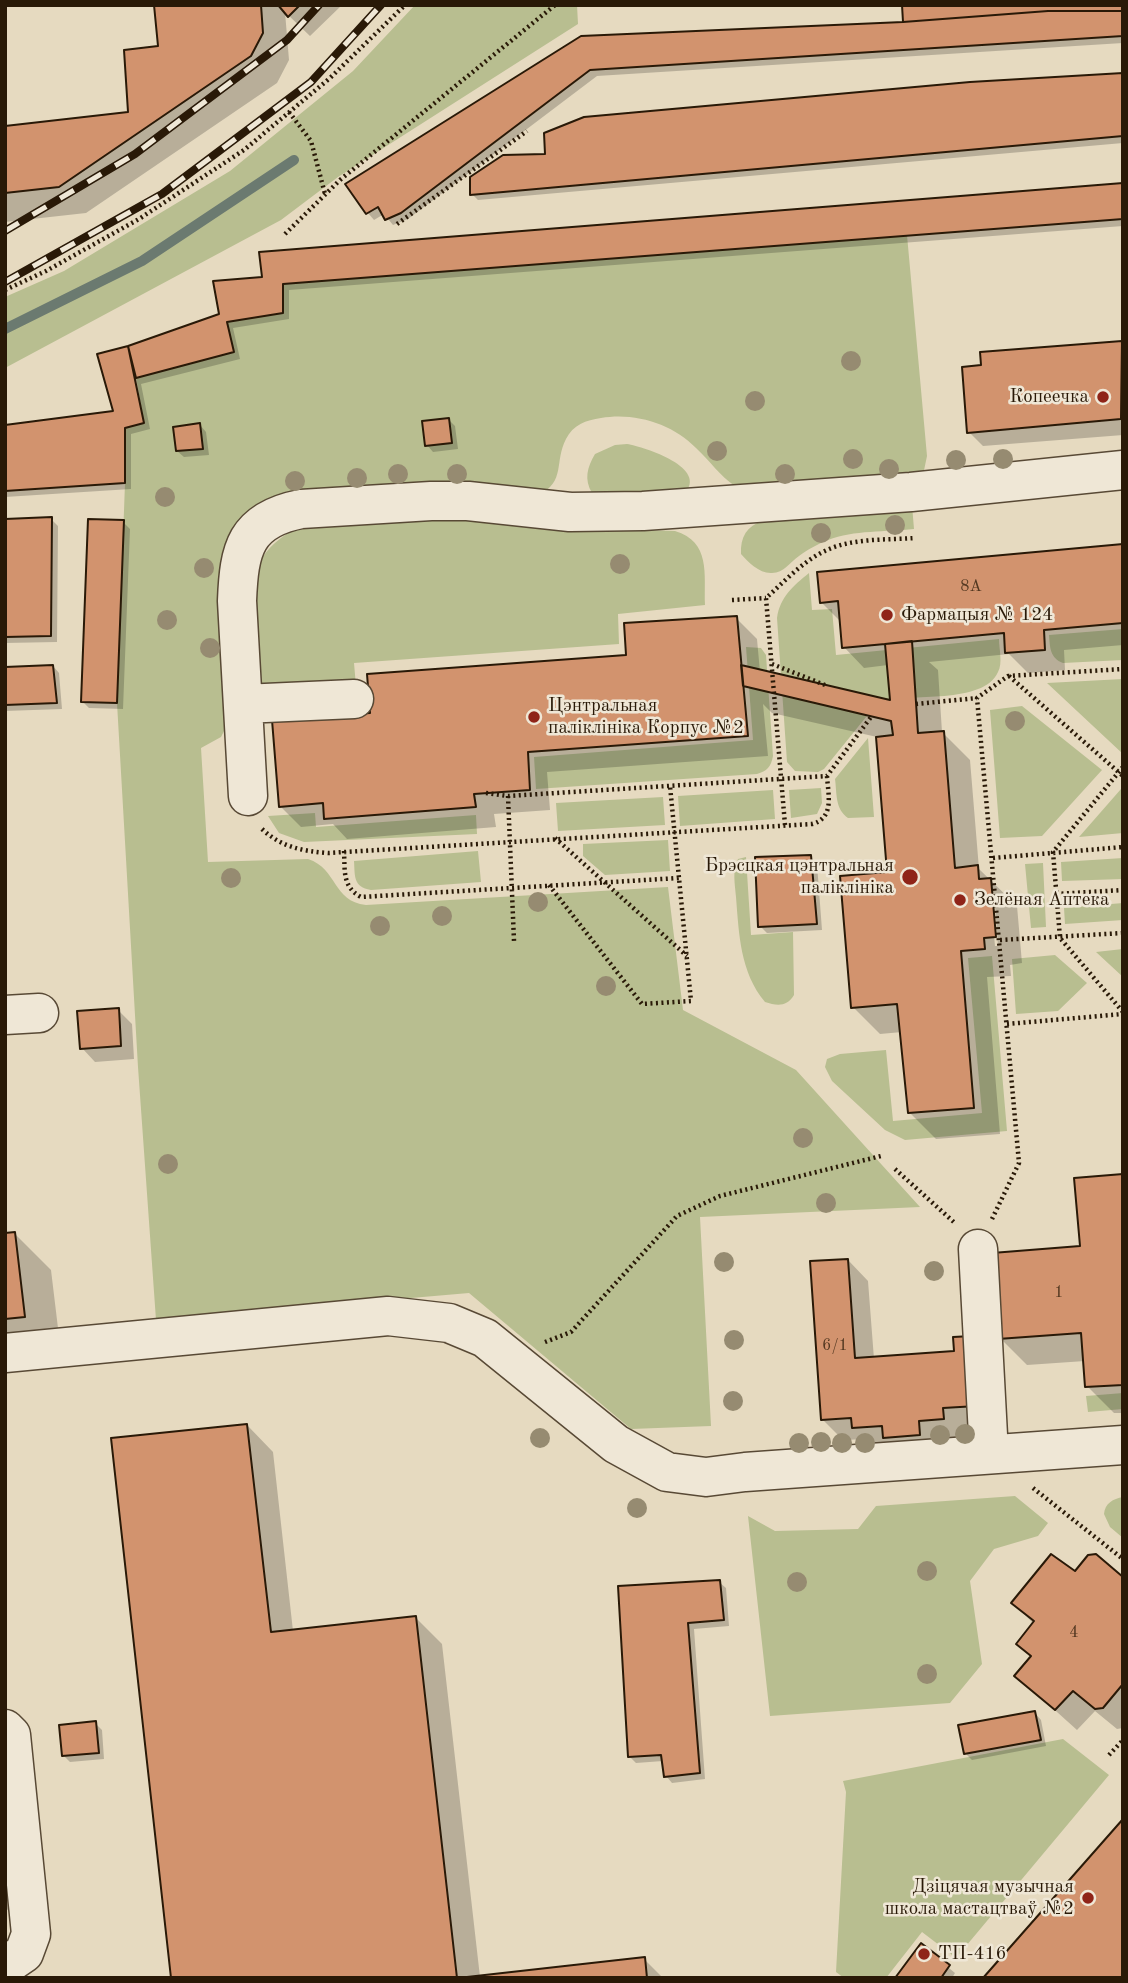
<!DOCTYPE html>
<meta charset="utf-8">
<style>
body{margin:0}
#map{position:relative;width:1128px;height:1983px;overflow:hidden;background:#e6dac0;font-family:"Old Standard TT",serif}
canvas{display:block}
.frame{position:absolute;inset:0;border:7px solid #291907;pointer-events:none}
</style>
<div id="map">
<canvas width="1128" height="1983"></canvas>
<div class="frame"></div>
</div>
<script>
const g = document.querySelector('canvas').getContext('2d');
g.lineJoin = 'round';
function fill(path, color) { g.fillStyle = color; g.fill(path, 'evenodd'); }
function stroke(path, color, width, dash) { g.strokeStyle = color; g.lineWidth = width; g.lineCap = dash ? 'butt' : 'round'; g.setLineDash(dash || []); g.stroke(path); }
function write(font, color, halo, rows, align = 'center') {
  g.font = font + ' "Old Standard TT",serif'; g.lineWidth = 5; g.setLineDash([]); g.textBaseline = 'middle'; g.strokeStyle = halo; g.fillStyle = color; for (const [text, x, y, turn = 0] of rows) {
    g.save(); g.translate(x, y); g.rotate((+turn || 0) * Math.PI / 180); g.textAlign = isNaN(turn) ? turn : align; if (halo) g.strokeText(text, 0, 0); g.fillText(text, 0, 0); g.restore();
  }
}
fill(new Path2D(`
 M415,5h162l1,19 -240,153 -57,43 -276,148v-71l59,-26 166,-100 123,-100z
 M907,235l20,221 -5,24 -187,6c-15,-10 -25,-25 -39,-38 -23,-24 -61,-36 -95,-30 -15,2 -28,7 -35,21 -12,23 0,42 -27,56l-280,14 -33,218 -5,10 -20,11 7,114 100,-3c30,10 24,42 58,46l302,-18 15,123 113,60 124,137 -220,10 11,209 -80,3 -162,-136 -313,27 -18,-253 -21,-364 8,-220v-55l19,-6 -8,-44 98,-26 -7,-30 56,-9v-29z
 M627,444c18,3 83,24 57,50l-92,-1c-8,-14 -5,-25 3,-39l20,-9z
 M912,505l2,24c-28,3 -60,1 -86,11 -10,4 -21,10 -29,16 -9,6 -15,17 -27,17 -12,1 -24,-11 -31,-19 -1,-17 6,-28 21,-33z
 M429,516l128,11 118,4c36,11 29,43 30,74l-87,9 1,30 -265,19 2,23 -103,7c0,-31 -6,-107 7,-131 7,-15 22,-25 35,-34z
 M809,573l3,37 20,-1 4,46 163,-16c0,10 4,24 -1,33 -15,33 -88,21 -119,29l-55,68 -6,3 -23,-1 -8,-9 -10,-144c3,-21 16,-32 32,-45z
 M1123,629v31l-60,3c-13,-5 -13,-15 -14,-28z
 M746,647l15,1 5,7 7,101c-2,11 -6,15 -16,18l-221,15 -2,-32 219,-17z
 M1123,679v75l-76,-71z
 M1022,706l80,64 -60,66 -42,2 -10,-128z
 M868,738l6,79 -26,1c-13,-9 -11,-24 -13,-39z
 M821,788l1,15 -5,11 -26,4 -2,-28z
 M1121,789l2,44 -44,4z
 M773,790l2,29 -95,7 -2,-30z
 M663,797l2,28 -107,6 -2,-28z
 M315,813l1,14 160,-12 1,19 -173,8 -25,-9 -11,-17z
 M668,840l2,31 -65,4 -22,-19v-12z
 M478,851l3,31 -110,8c-18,-3 -16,-14 -17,-29z
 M746,857l5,78 42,-3 1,63c-7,12 -17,11 -29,7 -25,-30 -26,-68 -29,-105 -1,-13 -4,-26 2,-38z
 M1123,858v21l-61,2 -1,-19z
 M1043,863l3,64 -15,1 -6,-64z
 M1123,903v17l-58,4 -1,-16z
 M1123,949v28l-27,-25z
 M1055,955l32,28 -29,28 -42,3 -4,-55z
 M992,956l15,175 -102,9 -20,-10 -53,-49 -7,-14 2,-8 13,-5 46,-4 7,71 89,-8 -14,-155z
 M1123,1393v16l-35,3 -2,-16z
 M1015,1496l33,27 -10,13 -44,13 -24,32 12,83 -32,39 -180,13 -22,-200 27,15 83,-2 18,-23z
 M1123,1497v41l-13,-11 -6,-13c1,-11 9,-15 19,-17z
 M1063,1739l46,36 -153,183 -34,-26 -36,46h-42l-8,-6 10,-180 -3,-11z`), '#b8be90');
fill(new Path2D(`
 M155,5h187l-32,31 -25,-24 4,48 -12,23 -191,130 -81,9v-112l2,17 123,-13 30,-66z
 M1123,5v38l-526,33 -189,143 -15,6 -9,-11 -10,6 -6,-7 214,-176 322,-14z
 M1123,74v69l-645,57 -6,-6 74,-39z
 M1123,185v41l-834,64v29l-56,9 7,31 -99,25 9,45 -19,5v55l-126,8v-71l110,-14 -16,-56 122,-41 -6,-32z
 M1121,343l2,92 -140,11 -14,-14z
 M449,420l6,6 3,23 -25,3 -6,-7z
 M200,425l6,7 3,23 -25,2 -7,-6z
 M51,519l7,7 -1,116 -52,1v-123z
 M123,522l7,7 -7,180 -34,-1 -6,-6z
 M1123,546v99l-59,5 1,20 -37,3 -19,-19 -80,8 9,8 4,62 28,28 9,109 38,37 5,57 -12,2 1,11 -24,1 13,157 -64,5 -27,-27 -7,-80 -22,2 -27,-27 36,-134 -12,-136 -105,-24 -9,-9 5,52 -221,16 3,38 -56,4 2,13 -149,12 -14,-15 -32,3 -21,-21 92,-91 256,-58 108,-39 21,21 3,33 132,30 -4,-37 -24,3 -20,-21 -3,-25 -20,-20zM990,893h4l4,53h-3z
 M53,666l6,7 3,36 -57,2v-43z
 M810,857l7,7 5,66 -55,3 -7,-7z
 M118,1010l14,14 2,35 -39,3 -13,-14z
 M1123,1175v238h-9l-27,-27 -2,-25 -58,4 -27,-27 82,-90z
 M14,1233l37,37 10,83 -56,-9v-110z
 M848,1260l20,21 6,78 82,-6 41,73 -34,2 1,11 -90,9 -9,-9 -22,1 -20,-20z
 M247,1425l26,27 20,179 123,-13 26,26 38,333 164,-18 19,19h-490z
 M1075,1573l48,6v149l-6,1 -22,-18 -18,19 -60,-54 15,-18 -14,-14 16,-20 -21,-21z
 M719,1582l7,6 3,38 -35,3 11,150 -33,4 -6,-7 -3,-15 -27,2 -7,-7 -9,-168z
 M1035,1713l6,7 5,26 -74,14 -7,-7z
 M95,1723l7,7 2,29 -34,3 -6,-6z
 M5,1776l12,133 -12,1z
 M922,1946l33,27 -3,5h-55z`), '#0003');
stroke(new Path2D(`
 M5,329l137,-68 152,-101`), '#6b7a70', 10);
const building = new Path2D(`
 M154,5h107l2,28 -12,23 -192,131 -54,6v-67l123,-14 -4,-62 34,-4z
 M278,5h22l-12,12z
 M902,5h221v6h-75l-145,11z
 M1048,11h75v25l-533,34 -189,143 -16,7 -7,-13 -12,7 -21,-30 236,-148 322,-14z
 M1123,73v63l-653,59v-18l33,-22 42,-1 -1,-21 40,-16 386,-35z
 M1123,183v36l-840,65v29l-56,9 7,30 -98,26 -8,-32 91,-32 -6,-33 49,-4 -3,-25z
 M1122,341l-1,78 -154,14 -5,-66 19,-2 -1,-13z
 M128,346l16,77 -19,5v55l-120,8v-66l108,-14 -16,-57z
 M449,418l3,25 -27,3 -3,-25z
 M200,423l3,26 -27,2 -3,-24z
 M52,517l-1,119 -46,1v-118z
 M88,519l36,1 -7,183 -36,-1z
 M1123,544v79l-79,7 1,20 -40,3 -1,-20 -162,15 -4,-47 -18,2 -3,-31z
 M737,616l11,120 -220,16 2,38 -56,4 2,13 -152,12 -1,-16 -44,4 -7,-87 98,-7 -3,-39 259,-19 -2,-32z
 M912,641l6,92 26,-2 11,137 23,-3 1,14 12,-1 5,59 -12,1 1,11 -24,2 13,157 -66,5 -11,-109 -46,4 -11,-132 47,-4 -11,-135 17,-2 -2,-14 -148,-35 -2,-21 149,35 -5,-56z
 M53,665l4,38 -52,2v-38z
 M811,855l6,69 -59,3 -3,-70z
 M119,1008l2,38 -41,3 -3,-38z
 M1123,1174v211l-38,2 -4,-54 -83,6 -6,-86 88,-7 -6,-68z
 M15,1232l10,85 -20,2v-86z
 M848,1259l7,99 99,-7 -1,-14 19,-1 5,70 -34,2 1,11 -25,2 1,14 -37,3 -1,-12 -30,2 -1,-10 -30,2 -11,-159z
 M247,1424l24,208 145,-16 41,362h-286l-60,-540z
 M1051,1554l24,17 13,-16 8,-1 27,23v107l-20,24 -8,1 -22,-18 -18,19 -41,-34 17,-20 -15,-12 18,-23 -23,-18z
 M720,1580l4,40 -36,3 12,150 -36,4 -3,-22 -33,2 -10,-171z
 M1035,1711l6,29 -77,14 -6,-29z
 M96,1721l3,32 -37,3 -3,-31z
 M1123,1819v159h-140z
 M921,1943l29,22 -9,13h-46z
 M645,1957l2,21h-189z`);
fill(building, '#d2936e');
stroke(building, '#291907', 2);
const minor = new Path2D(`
 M243,704l111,-5
 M248,796l-11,-195c2,-52 8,-81 64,-92l130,-8h37l102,11 73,-1 268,-19 212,-22
 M5,1015l34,-2
 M978,1249l11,205
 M5,1353l383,-37 61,7 36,15 131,106 51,28 39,5 39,-5 378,-27
 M5,1729l6,6 20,199 -7,19 -19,13`);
stroke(minor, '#584935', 41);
stroke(new Path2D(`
 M289,112l22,29 14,53
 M397,224l130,-93
 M285,234l55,-54 215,-175
 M5,290l41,-19 93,-52 105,-69 86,-72 75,-73
 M732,600l34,-2
 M772,664l53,21
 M1009,676l114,100
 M916,704l61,-6
 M1123,767l-70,85 7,86 63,74
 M486,793l22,3 319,-20 44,-59
 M508,796l6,145
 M785,825l-19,-227c19,-17 38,-38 61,-48 26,-12 60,-10 88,-12
 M262,829c19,18 40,22 66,24l484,-29c23,-6 16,-30 15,-48
 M555,838l132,118
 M344,851c1,19 -2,36 17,46l318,-19
 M993,858l130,-11
 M549,885l93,119 49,-3 -21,-215
 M1056,894l67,-4
 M1000,940l123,-7
 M1007,1024l116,-10
 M895,1169l61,55
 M992,1219l27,-56 -42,-465 31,-22 115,-7
 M545,1342l26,-10 106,-116 43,-20 161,-40
 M1033,1488l90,71
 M1109,1755l14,-15`), '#291907', 4.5, [2, 3.5]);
stroke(minor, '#efe7d6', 38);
const rail = new Path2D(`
 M5,231l130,-77 152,-114 32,-35
 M5,282l157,-88 149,-112 70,-77`);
stroke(rail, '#291907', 8);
stroke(rail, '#efe7d6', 5, [16]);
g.fillStyle = '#968b71';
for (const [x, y] of [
 [851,361],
 [755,401],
 [717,451],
 [853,459],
 [1003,459],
 [956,460],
 [889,469],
 [398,474],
 [457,474],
 [785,474],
 [357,478],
 [295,481],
 [165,497],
 [895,525],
 [821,533],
 [620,564],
 [204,568],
 [167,620],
 [210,648],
 [1015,721],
 [231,878],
 [538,902],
 [442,916],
 [380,926],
 [606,986],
 [803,1138],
 [168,1164],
 [826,1203],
 [724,1262],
 [934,1271],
 [734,1340],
 [733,1401],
 [965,1434],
 [940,1435],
 [540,1438],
 [821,1442],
 [799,1443],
 [842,1443],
 [865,1443],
 [637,1508],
 [927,1571],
 [797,1582],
 [927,1674]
]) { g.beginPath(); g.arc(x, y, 10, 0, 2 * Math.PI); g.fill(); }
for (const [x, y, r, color] of [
 [1103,397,7,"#8f2418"],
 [887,615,7,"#8f2418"],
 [534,717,7,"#8f2418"],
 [910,877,9,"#8f2418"],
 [960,900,7,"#8f2418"],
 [1088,1898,7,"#8f2418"],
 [924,1954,7,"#8f2418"]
]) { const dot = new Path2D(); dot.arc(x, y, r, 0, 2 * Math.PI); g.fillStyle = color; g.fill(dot); stroke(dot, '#efe7d6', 2.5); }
write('16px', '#533821', null, [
 ["8А",971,587],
 ["1",1059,1293],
 ["6/1",835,1346],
 ["4",1074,1633]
]);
write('19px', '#291907', '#efe7d6', [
 ["Копеечка",1089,397,"right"],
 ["Фармацыя № 124",901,615],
 ["Цэнтральная",548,706],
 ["паліклініка Корпус №2",548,728],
 ["Брэсцкая цэнтральная",894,866,"right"],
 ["паліклініка",894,888,"right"],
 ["Зелёная Аптека",974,900],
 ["Дзіцячая музычная",1074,1887,"right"],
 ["школа мастацтваў №2",1074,1909,"right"],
 ["ТП-416",938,1954]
], 'left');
</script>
